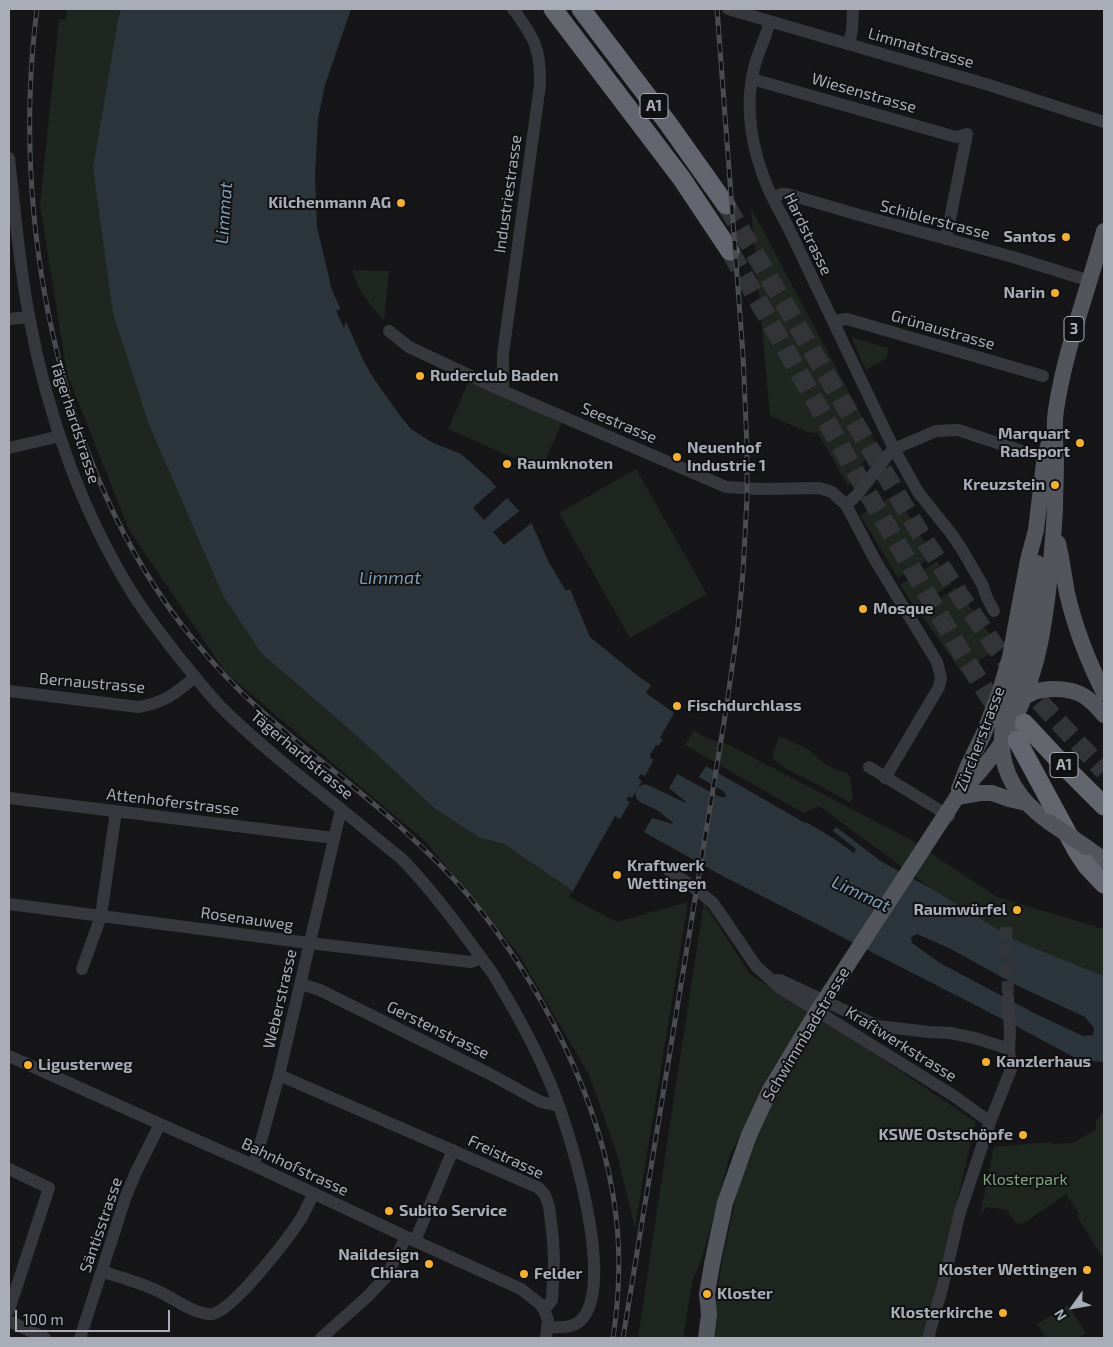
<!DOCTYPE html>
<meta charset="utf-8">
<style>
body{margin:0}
#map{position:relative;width:1113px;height:1347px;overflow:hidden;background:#161618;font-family:"Exo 2",sans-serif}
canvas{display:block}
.frame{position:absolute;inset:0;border:10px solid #a8adb8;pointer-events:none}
.north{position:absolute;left:1048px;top:1282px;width:50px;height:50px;-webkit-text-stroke:4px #111113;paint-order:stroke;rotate:238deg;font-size:14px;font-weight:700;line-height:20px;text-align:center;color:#a8adb8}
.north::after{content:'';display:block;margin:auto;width:18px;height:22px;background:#a8adb8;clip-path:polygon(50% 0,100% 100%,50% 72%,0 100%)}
.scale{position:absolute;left:15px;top:1310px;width:155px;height:22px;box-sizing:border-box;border:2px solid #a8adb8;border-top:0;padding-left:6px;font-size:15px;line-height:18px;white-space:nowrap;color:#a8adb8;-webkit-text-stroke:4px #111113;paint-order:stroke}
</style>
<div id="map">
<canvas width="1113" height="1347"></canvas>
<div class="frame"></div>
<div class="north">N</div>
<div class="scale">100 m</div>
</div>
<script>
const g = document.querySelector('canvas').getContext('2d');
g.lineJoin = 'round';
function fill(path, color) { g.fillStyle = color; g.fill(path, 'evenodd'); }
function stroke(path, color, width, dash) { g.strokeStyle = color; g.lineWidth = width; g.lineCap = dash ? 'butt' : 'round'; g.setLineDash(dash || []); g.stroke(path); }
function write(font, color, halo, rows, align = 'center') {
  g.font = font + ' "Exo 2",sans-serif'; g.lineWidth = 4; g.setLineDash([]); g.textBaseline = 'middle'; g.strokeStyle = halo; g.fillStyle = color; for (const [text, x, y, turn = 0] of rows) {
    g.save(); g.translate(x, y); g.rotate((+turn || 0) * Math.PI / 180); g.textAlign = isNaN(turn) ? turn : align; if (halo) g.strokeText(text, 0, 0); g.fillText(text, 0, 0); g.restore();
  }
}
fill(new Path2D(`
 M67,9h54l-3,10 -25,149 56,257 74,171 38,57 97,84 76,71 46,30 24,6 69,47 -4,6 48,25 71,-20 -53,326 -18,-74 -28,-79 -71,-122 -92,-111 -200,-169 -97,-143 -62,-156 -27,-169 19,-186 7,1z
 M751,208l125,235 -28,43 -30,-53 -11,-1 -37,-16z
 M353,270l36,1 -5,50c-12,-15 -28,-31 -31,-51z
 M851,337l37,11 -1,10 -21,12z
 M469,381l93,42 -21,47 -93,-41z
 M636,469l71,125 -77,44 -71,-125z
 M896,494l37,62 -35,22 -38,-63z
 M937,561l15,23 -37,24 -15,-23z
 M956,587l43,60 -37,26 -42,-60z
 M694,730l10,7 27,9 180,94 86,57 107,32v47l-87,-35 -85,-52 -113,-83 -16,7 -118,-68z
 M779,736l29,13 17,15 15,7 6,1 4,4 3,22 -4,4 -27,-15 -36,-18 -14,-11z
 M704,903l46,71 59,39 -40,62 -39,81 -26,96 -12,31 -9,55h-45l31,-208z
 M821,1019l39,25 116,78 -52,216h-215l14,-82 20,-90 35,-86z
 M1104,1110v150l-27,-44 2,-2 -13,-20 -43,30 -1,-2 -5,3 -10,-15 -20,-3 -7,8 14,-68 57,-5 2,2 20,-1 23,-14v-8z
 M1068,1305l18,28 -8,5h-32l-9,-14z`), '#1e261f');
fill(new Path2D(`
 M121,9h230l-26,76 -7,34 -3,57 2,51 15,63 31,70 11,19 27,38 10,12 22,14 28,11 26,23 45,47 16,37 18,30 4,-2 20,48 48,39 13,9 -5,8 28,20 -14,25 3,2 -5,6 -2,-1 -6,10 1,4h3l-9,17 -4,-2 -3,4 4,3 -10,17 -3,-2 -3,4 4,2 -10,17 -5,-3 -42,75 -69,-47 -24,-6 -46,-30 -76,-71 -97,-84 -38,-57 -74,-171 -36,-112 -20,-145 25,-149z
 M706,766l99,57 1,-1 27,16 21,15 2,-4 -23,-18 3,-4 46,35 50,27 85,52 87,35v86l-25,-2 -65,-35 -297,-152 -73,-41 8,-14 21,6 -1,-2 -15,-12 8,-14 18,7h3l-1,-2 -16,-13 8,-14 43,23h5l1,-2 -3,-4 -24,-14zM917,934l32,14 67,37 69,32 9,11 -1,7 -10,1 -49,-23 -94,-50 -28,-20 -1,-6z`), '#2c353c');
fill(new Path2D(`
 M340,309l2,2 2,-1 4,11 -2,1 -2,6 -8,-17z
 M498,485l11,11 -25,24 -11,-12z
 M522,509l12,12 -30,24 -11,-13z`), '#161618');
stroke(new Path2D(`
 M645,794l40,19`), '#2c353c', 19);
stroke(new Path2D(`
 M1006,927l2,70`), '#333438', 12, [12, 6]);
stroke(new Path2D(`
 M726,205l194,328 41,64 33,48 44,55 66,71
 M730,251l123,217 111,189 39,61`), '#333438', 19, [19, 9]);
stroke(new Path2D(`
 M728,9l261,76 115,37
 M770,21c-4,16 -12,31 -16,47 -10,39 -2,83 14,120 6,14 14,27 21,41l105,220 24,43 32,40 11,16 21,36 5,14 7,13
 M849,44l3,-14 1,-21
 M752,79l204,58 11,-3 -21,105
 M9,158c6,53 10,106 20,158 18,99 54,201 109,286 12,18 26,36 40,54 14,17 28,35 43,51 27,27 56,51 86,75 32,25 63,51 95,77 24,25 46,53 67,82 8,11 16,22 24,33 20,33 40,69 55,104 19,42 71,208 32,243 -9,8 -22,6 -33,6
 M773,198l8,-4h6l79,23 147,40 77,24
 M9,319l20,-2
 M833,321l14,-2 196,57
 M389,331l20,16 94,44 223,96 33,2 60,-1 13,4 14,13 29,55 62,102 4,16 -2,9 -54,91
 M503,391v-37l37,-269c1,-36 -6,-48 -27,-76
 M9,448l51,-12
 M846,505l11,-10 31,-40 6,-6 42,-18 22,-1 61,20
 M9,691l129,16c26,-4 37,-13 57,-30
 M869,767l80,49
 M9,798l325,40
 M669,871l22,14 22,18 43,63 24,22 174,108 36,26
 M9,904l292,38 170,20 10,-4
 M82,969l19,-53 15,-105
 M777,980h3l98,46 51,6 21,1 25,5 34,11
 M301,984l19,6 168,83 53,29 18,4
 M9,1056l151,68 93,41 162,76 106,48 19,15 4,6 4,10 -2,18
 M279,1075l260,113 6,7 4,11 4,34 1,20 -2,40 -8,10
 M253,1165l5,-13 21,-77 62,-266
 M9,1169l40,19 -40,122
 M415,1241l38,-91
 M102,1271c19,7 40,12 58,21 13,6 37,24 52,22 21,-3 78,-78 90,-97 4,-8 8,-16 12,-24
 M9,1321l36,17
 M80,1338l46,-142 10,-24 24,-48
 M321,1338l46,-41 19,-20 20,-40
 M928,1338l15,-53 17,-73 30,-90 21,-53 -2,-20 1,-16 -2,-36`), '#37383d', 12);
stroke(new Path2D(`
 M1058,543c4,17 6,33 9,50 8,35 21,68 37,100
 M1037,563c-2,28 -4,56 -10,83 -6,24 -16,46 -22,70 -11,45 7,80 44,106
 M1020,699c5,-2 9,-5 14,-7 14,-5 37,-4 50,4 8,5 14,12 20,19
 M959,789l8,-21 17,-35 16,-42 10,-34 18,-97 8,-30 9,-75 5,-15
 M957,797c15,-17 33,-35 45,-55 33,-54 42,-108 48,-169 2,-22 4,-43 5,-65 0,-15 1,-30 1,-45 0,-18 -3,-34 0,-53 9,-61 32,-119 48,-179
 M957,797l23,-4h12l17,6 17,4
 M1086,847l18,13
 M706,1338l3,-24 -2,-20 5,-30 13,-61 24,-68 21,-45`), '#53555c', 16);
stroke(new Path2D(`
 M553,9l129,170 48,72
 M581,9l86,113 59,83
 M1024,723l43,46 37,37
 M1017,740l60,111 10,15 17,18`), '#63666e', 19);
const rail = new Path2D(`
 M37,9c-27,206 20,459 151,624 24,30 50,58 79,83 42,37 88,70 130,108 24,22 49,45 70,70 73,87 136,208 149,322 5,41 3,82 -3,122
 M623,1338l103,-628 12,-84 5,-54 4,-74v-51l-4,-92 -26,-346`);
stroke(rail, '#4a4c52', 5);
stroke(rail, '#111113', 3, [9]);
stroke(new Path2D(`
 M1049,822l37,25
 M770,1090l50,-83 137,-210`), '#53555c', 16);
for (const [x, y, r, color] of [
 [401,203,5,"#f2b134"],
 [1066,237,5,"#f2b134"],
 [1055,293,5,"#f2b134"],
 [420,376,5,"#f2b134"],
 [1080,443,5,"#f2b134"],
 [677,457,5,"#f2b134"],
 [507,464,5,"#f2b134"],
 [1055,485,5,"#f2b134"],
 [863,609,5,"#f2b134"],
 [677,706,5,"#f2b134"],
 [617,875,5,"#f2b134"],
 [1017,910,5,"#f2b134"],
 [986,1062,5,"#f2b134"],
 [28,1065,5,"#f2b134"],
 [1023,1135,5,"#f2b134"],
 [389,1211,5,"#f2b134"],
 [429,1264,5,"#f2b134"],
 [1087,1270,5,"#f2b134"],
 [524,1274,5,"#f2b134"],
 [707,1294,5,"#f2b134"],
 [1003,1313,5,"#f2b134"]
]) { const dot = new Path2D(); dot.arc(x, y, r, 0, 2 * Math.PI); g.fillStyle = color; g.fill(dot); stroke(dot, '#111113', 2); }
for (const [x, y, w] of [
 [654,106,28],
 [1074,329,20],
 [1064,765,28]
]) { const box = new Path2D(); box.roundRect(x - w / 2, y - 12.5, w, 25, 4); g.fillStyle = '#111113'; g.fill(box); stroke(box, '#a8adb8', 1); }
write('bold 15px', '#a8adb8', null, [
 ["A1",654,106],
 ["3",1074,329],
 ["A1",1064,765]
]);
write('16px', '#a8adb8', '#111113', [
 ["Limmatstrasse",921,48,16],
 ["Wiesenstrasse",864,93,16],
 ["Industriestrasse",508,194,-82],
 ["Schiblerstrasse",935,220,15],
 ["Hardstrasse",808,234,64],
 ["Grünaustrasse",943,330,16],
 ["Tägerhardstrasse",75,422,72],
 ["Seestrasse",619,423,23],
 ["Bernaustrasse",92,683,5],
 ["Zürcherstrasse",980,739,-69],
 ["Tägerhardstrasse",302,755,40],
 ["Attenhoferstrasse",173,802,7],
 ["Rosenauweg",247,919,8],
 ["Weberstrasse",280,999,-77],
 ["Gerstenstrasse",438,1030,26],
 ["Schwimmbadstrasse",806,1034,-59],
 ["Kraftwerkstrasse",901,1044,32],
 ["Freistrasse",506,1157,25],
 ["Bahnhofstrasse",295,1167,25],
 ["Säntisstrasse",101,1225,-71]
]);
write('bold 16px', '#a8adb8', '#111113', [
 ["Kilchenmann AG",391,203,"right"],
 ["Santos",1056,237,"right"],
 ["Narin",1045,293,"right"],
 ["Ruderclub Baden",430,376],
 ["Marquart",1070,434,"right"],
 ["Radsport",1070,452,"right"],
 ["Neuenhof",687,448],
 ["Industrie 1",687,466],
 ["Raumknoten",517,464],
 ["Kreuzstein",1045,485,"right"],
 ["Mosque",873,609],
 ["Fischdurchlass",687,706],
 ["Kraftwerk",627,866],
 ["Wettingen",627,884],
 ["Raumwürfel",1007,910,"right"],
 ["Kanzlerhaus",996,1062],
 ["Ligusterweg",38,1065],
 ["KSWE Ostschöpfe",1013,1135,"right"],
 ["Subito Service",399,1211],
 ["Naildesign",419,1255,"right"],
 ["Chiara",419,1273,"right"],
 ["Kloster Wettingen",1077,1270,"right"],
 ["Felder",534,1274],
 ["Kloster",717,1294],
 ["Klosterkirche",993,1313,"right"]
], 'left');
write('16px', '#7fa381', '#111113', [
 ["Klosterpark",1025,1180]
]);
write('italic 18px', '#7f9bb3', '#111113', [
 ["Limmat",224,213,-86],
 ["Limmat",390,578],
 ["Limmat",861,894,25]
]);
</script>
